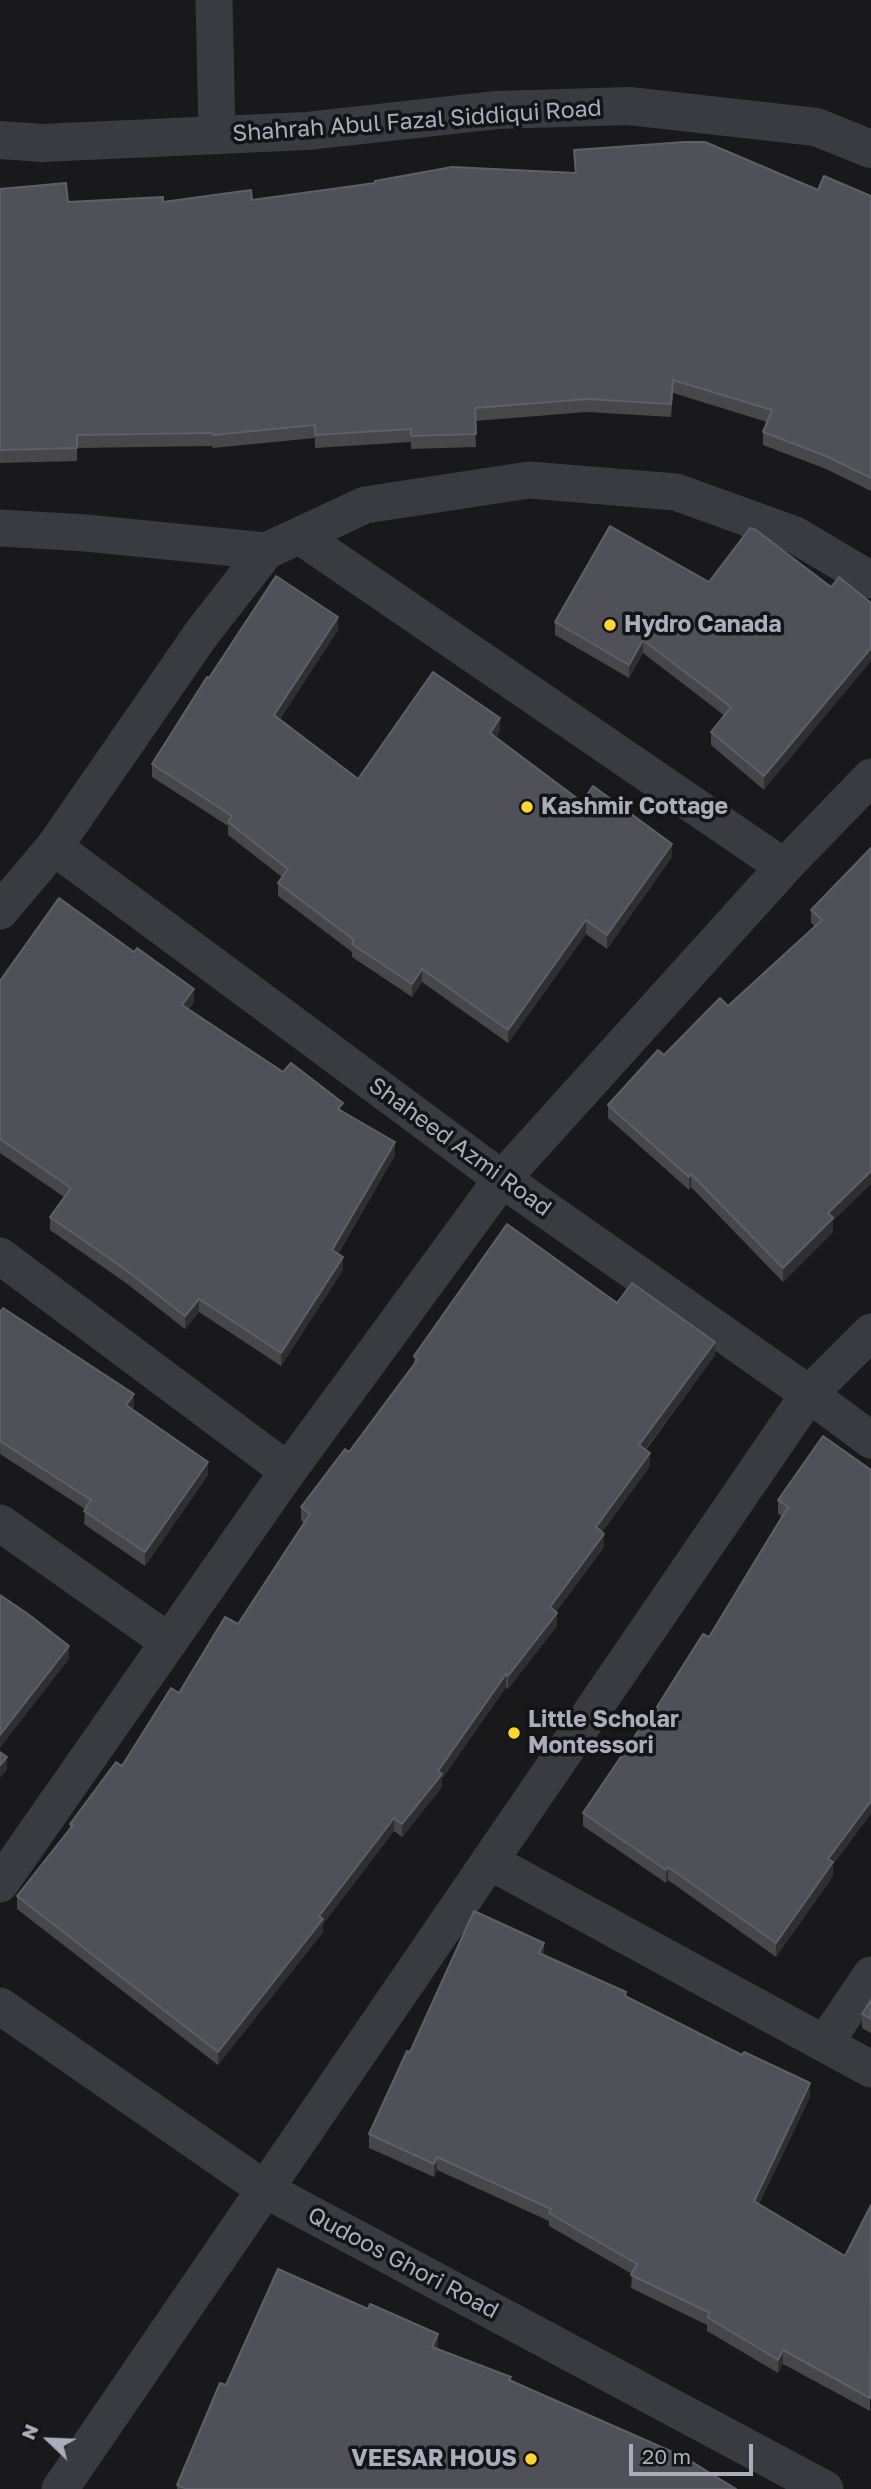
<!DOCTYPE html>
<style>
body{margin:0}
#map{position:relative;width:871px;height:2489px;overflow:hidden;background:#19191b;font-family:"Golos Text",sans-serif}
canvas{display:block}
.north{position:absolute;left:14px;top:2405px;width:70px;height:70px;-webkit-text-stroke:5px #141416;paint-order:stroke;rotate:293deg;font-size:19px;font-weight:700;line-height:28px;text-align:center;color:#aaadbc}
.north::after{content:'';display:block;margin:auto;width:24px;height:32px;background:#aaadbc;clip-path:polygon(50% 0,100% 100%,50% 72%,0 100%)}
.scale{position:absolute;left:629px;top:2444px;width:124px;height:32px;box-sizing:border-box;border:4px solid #aaadbc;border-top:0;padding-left:9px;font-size:21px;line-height:24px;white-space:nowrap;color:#aaadbc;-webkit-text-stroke:5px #141416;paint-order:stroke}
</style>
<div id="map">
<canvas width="871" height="2489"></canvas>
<div class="north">N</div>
<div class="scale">20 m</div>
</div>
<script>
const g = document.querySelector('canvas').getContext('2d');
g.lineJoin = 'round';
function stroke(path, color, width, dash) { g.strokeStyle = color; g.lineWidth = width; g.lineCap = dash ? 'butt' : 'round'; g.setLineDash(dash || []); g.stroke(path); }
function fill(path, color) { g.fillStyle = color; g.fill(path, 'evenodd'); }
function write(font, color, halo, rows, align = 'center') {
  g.font = font + ' "Golos Text",sans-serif'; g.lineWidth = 7; g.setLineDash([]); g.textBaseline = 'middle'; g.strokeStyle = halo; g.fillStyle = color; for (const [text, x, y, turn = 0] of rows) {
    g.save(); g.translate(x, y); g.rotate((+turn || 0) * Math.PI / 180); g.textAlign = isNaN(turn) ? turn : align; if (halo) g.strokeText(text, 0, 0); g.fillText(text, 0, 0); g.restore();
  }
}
stroke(new Path2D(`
 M214,0l3,135
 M0,528l86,5 180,18
 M300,536l484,331
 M54,847l448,332 307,215 62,46
 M0,911l54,-64 148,-214 64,-82 99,-46 164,-25 147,12 119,43 76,45
 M0,1256l288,215
 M0,1523l169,119
 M489,1861l382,208
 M0,1884l288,-413 214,-292 282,-312 87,-90
 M0,2006l266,184 559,299
 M825,2043l46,-68
 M60,2489l749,-1095 62,-62`), '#3a3a41', 37);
stroke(new Path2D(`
 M0,140l42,3 265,-12 190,-21 132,-4 187,21 55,22`), '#3a3a41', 38);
fill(new Path2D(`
 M574,150l244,40 53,6v295l-45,-22 -63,-24v-13l4,-10 -94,-29 -2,24 -84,-5 -112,9 1,26 -65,2v-7l-96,6v-10l-102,10 -1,-2 -135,2v13l-77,2v-274l68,13h95l89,-2 323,-27z
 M709,582l122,5 -67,203 -53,-45v-13l14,-16 -82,-63 -14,25 -74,-43v-13z
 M338,630l-58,89 78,60 142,-48 -4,6 86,65 90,55 -65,92 -21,-15 -78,109 -86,-61 -10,15 -60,-40v-5l-74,-56v-13l4,-6 -54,-42v-9l-76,-49v-13l57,-86z
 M871,848l-38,373v11l-50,50 -92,-95 -2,3 -81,-72v-13l56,-50 64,-49 87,-80 -4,-3v-13z
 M0,981l194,21 -5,7 154,102 52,44 -57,99 5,16 -62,96 -82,-54 -14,17 -59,-46 -76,-53v-13l14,-20 -64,-44z
 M617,1303l98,52 -69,95 4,16 -48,66 2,15 -48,65 1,14 -49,63 -2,-2 -64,92v8l-40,50 -8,-6 -71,93v8l-105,133 -201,-156v-13l53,-68v-4l52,-58 57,-73 59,-69 66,-101 -3,-3v-13l48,-55 65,-88v-8z
 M0,1312l134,95 -2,2 76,66 -63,91 -61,-42 1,-15 -85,-55z
 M823,1436l10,440 -57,81 -108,-77 -2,3 -83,-57v-13l126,-176 73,-120 -4,-4v-13z
 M544,1955l82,42 184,100 -51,107 86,52 26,-51 -1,206 -87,-47 -5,9 -71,-42v-6l-76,-37 1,-14 -83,-48v-5l-112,-51 -3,7 -65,-29v-14l41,-82z
 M871,2000v33l-9,-5v-14z
 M438,2347l-1,2 74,32 225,108h-559v-4l49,-100z`), '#46464b');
fill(new Path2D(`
 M338,617v13l-64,98v-13z
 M643,640v13l-14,25v-13z
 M871,648v13l-107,129v-14z
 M500,718v13l-10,15v-13z
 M672,844v13l-65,92v-14z
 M586,920v14l-78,109v-13z
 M422,969v13l-10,15v-13z
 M194,989v13l-12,16v-13z
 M395,1142v13l-63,108v-13z
 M871,1171v13l-38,37v11l-50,50v-14l45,-55z
 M691,1174v13l-2,3v-13z
 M343,1257v13l-62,96v-13z
 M199,1299v13l-14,17v-13z
 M715,1342v13l-76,103v-13z
 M134,1394v13l-8,12v-14z
 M650,1453v13l-54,75v-14z
 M208,1462v13l-63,91v-14z
 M604,1534v13l-54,73v-13z
 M557,1613v13l-49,63v-13z
 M69,1646v13l-69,89v-13z
 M506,1674v13l-64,92v8l-40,50v-13z
 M7,1757v13l-7,8v-13z
 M871,1801v13l-38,51v11l-57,81v-14l52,-84z
 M394,1818v13l-71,93v8l-105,133v-13l101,-136z
 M668,1867v13l-2,3v-13z
 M544,1943v13l-5,-3z
 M810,2083v14l-56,117v-13z
 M437,2157v13l-3,7v-13z
 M438,2334v13l-6,14v-14z
 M783,2350v14l-5,9v-13z`), '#2f2f33');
const building = new Path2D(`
 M685,142h20l113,48 6,-14 47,20v282l-45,-22 -63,-24 9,-22 -99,-30 -2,24 -84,-5 -112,9 1,26 -65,2v-7l-96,6v-10l-102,10 -1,-2 -135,2v13l-77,2v-261l66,-6 2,19 95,-5v5l88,-12 1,10 123,-17v-2l77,-14 124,6 -2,-23z
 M610,526l99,56 41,-54 6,2 75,57 8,-10 32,26v45l-107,128 -53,-44 20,-25 -88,-67 -14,25 -74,-43z
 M276,576l62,41 -64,98 84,64 75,-107 67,46 -10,15 92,69 11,-16 79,58 -65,91 -21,-15 -78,110 -86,-61 -10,15 -60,-40 2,-4 -76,-57 10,-14 -60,-47 4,-6 -80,-52 55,-87 2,1z
 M871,848v323l-43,42 5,5 -50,50 -92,-94 -2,3 -81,-72 50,-55 6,5 56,-57 8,8 94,-86 -11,-10z
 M59,898l75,54 3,-4 57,41 -12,16 101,67 8,-9 52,40 -5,6 57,33 -63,108 11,7 -62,96 -82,-54 -14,17 -59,-46 -76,-53 21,-29 -71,-49v-158z
 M507,1224l110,79 15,-20 83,59 -76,103 11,8 -54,74 8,7 -54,73 7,6 -49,63 -2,-2 -68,97 4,3 -40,50 -8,-6 -75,98 4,3 -105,133 -201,-156 56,-71 -3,-1 46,-62 6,4 49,-78 8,5 46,-76 13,7 72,-110 -9,-7 44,-58 4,3 69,-93 -4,-3z
 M3,1308l131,86 -8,11 82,57 -63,90 -61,-41 7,-11 -91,-59v-129z
 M823,1436l48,34v331l-43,58 5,3 -57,81 -108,-76 -2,3 -83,-57 58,-86 2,2 60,-95 6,3 79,-130 -10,-7z
 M0,1595l28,19 41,32 -69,89z
 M0,1752l7,5 -7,8z
 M474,1911l70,32 -5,10 87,39 -1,4 117,59 2,-3 66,31 -56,118 91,55 26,-51 -1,193 -87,-48 -5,10 -71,-43 3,-4 -79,-38 6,-11 -88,-51 2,-4 -114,-52 -3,7 -65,-30 38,-83 3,1z
 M871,2000v19l-9,-5z
 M278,2269l90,40 2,-5 68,30 -6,13 79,30 -2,3 175,77 52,32h-549l-10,-4 43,-102 6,2z`);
fill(building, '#505158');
stroke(building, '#5e5f67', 2);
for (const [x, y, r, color] of [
 [610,625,7,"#fed72e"],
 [527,807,7,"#fed72e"],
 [514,1733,7,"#fed72e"],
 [531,2459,7,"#fed72e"]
]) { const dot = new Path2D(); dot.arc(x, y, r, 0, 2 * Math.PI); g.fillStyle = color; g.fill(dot); stroke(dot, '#141416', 2.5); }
write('23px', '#aaadbc', '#141416', [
 ["Shahrah Abul Fazal Siddiqui Road",417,121,-4],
 ["Shaheed Azmi Road",460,1147,36],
 ["Qudoos Ghori Road",403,2263,28]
]);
write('bold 23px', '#aaadbc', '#141416', [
 ["Hydro Canada",624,625],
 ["Kashmir Cottage",541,807],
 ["Little Scholar",528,1720],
 ["Montessori",528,1746],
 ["VEESAR HOUS",517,2459,"right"]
], 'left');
</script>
